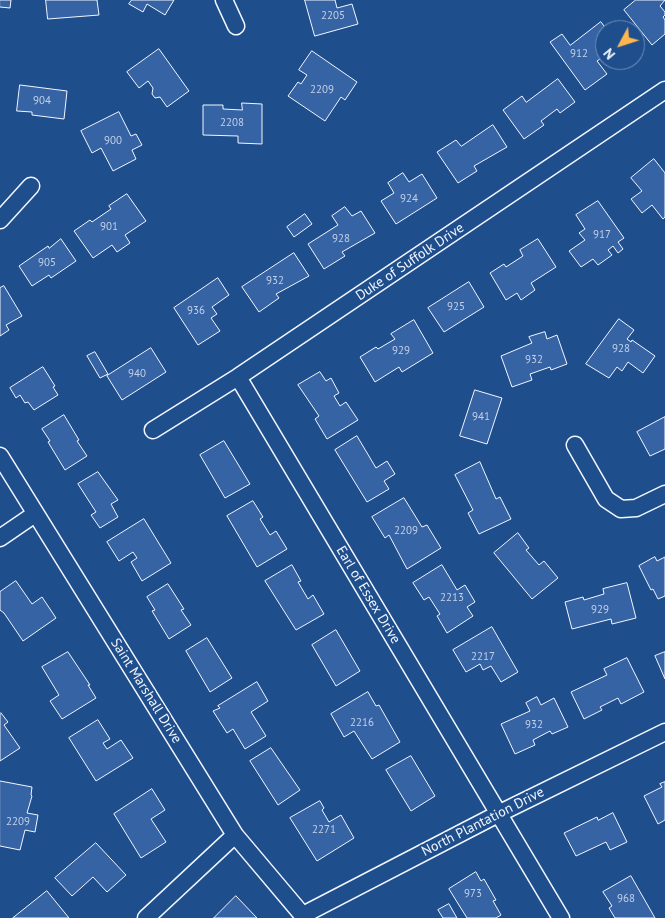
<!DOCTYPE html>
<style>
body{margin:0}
#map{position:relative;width:665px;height:918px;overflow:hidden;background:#1f4e8c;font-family:"PT Sans",sans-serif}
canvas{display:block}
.north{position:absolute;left:595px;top:20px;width:50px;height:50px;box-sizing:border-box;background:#1f4e8c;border:1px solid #7391ba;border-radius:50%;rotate:230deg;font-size:14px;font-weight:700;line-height:20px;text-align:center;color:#f2f6ff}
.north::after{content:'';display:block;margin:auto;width:18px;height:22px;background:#ffb74d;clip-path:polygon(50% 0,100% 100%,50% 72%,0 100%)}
</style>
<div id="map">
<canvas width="665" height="918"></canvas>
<div class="north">N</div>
</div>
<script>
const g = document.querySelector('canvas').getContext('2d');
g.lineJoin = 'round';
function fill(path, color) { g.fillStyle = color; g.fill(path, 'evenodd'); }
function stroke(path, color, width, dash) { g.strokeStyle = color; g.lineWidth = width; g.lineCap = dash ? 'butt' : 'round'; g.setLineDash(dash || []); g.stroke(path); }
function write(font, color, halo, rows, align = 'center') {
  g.font = font + ' "PT Sans",sans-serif'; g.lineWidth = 4; g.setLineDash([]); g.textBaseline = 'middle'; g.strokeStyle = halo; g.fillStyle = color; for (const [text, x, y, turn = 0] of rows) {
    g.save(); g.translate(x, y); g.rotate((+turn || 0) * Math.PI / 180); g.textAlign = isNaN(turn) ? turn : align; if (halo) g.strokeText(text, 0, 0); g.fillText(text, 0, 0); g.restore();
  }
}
const building = new Path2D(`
 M0,0h11l-1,8 -10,-1z
 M46,0h51l2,15 -51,4z
 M132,0h42l-9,15 -18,-11 -4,8 -14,-8z
 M305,0h30l2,8 15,-4 6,20 -43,12z
 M636,0h29l-5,6 5,6v3l-2,2 2,3v14l-13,11 -28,-35z
 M601,22l6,8h-2v14l-8,6 6,7 -6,4 10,13 -22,16 -35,-48 12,-8 8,11z
 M159,49l30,42 -22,16 -7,-10 -5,1 -3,-4 1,-6 -5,-7 -9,7 -12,-16z
 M312,51l45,31 -12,18 -4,-3 -16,24 -37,-25 10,-14 3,2 6,-9 -8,-5z
 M558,79l17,23 -15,11 -3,-4 -16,12 3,4 -20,14 -21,-29 19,-14 4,6z
 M20,85l47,6 -3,28 -32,-4v-3l-15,-1z
 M242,103l20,1v40l-24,-1v-7l-35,-1v-30h20v4l19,1z
 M119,112l12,24 5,-2 6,11 -10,5 4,9 -23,12 -12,-23 -9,5 -11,-22z
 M493,125l14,22 -33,19 3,5 -19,12 -21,-31 19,-12 5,6z
 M654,159l11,14v44l-2,2 -11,-14 -10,8 -11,-14 11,-8 -11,-13z
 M403,173l6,9 13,-8 15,24 -41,26 -15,-23 13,-8 -6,-10z
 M127,194l19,27 -21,14 5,8 -13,9 -5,-7 -19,13 -19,-27 16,-11 2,2 19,-13 -2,-3z
 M598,201l26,37 -6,4 5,7 -5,4 -5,-7 -5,4 4,5 -14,10 -5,-6 -12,8 -12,-16 16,-11 -6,-7 6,-4 -9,-14z
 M345,207l7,9 9,-5 14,22 -33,19 3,4 -21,13 -16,-25 30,-19 -6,-9z
 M305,214l7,10 -18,13 -7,-10z
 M61,239l15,22 -25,17 -2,-3 -17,11 -13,-20 29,-20 1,2z
 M538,239l18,28 -25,16 4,7 -14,10 -4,-7 -11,7 -16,-27 14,-9 2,3 17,-11 -3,-6z
 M294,253l15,23 -33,18 3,4 -20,14 -17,-25z
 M218,278l11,17 -17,12 5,7 -6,4 9,13 -22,14 -24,-37z
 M469,282l15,25 -40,25 -16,-24z
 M4,286l18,30 -16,9 3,5 -9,6v-48z
 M619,319l15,11 -7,9 4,3 1,-2 23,16 -12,17 -15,-11 -6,9 -5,-4 -8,11 -23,-14z
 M414,320l19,33 -31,19 -3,-5 -24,15 -15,-25 16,-10 2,2 17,-10 -4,-5z
 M545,332l2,7 10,-4 10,29 -16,6 -1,-3 -20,7 2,6 -20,7 -11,-31 31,-13 -3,-6z
 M151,348l15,24 -44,28 -15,-24z
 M95,352l13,22 -8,4 -13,-22z
 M43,367l12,19 -2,1 5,8 -24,15 -6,-8 -3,1 -5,-8 -4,3 -6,-10z
 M320,372l6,9 5,-3 8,15 -5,3 6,10 6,-4 12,18 -31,19 -12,-20 4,-3 -21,-31z
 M475,390l27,8 -15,46 -27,-8z
 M64,415l15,25 -2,1 10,15 -22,14 -17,-28 2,-1 -8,-12z
 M665,417v32l-15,7 -13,-24z
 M357,436l19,32 11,-7 8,13 -11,7 5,8 -22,13 -32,-52z
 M224,441l26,43 -25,14 -25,-43z
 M480,462l16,37 4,-2 11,22 -32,15 -11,-21 5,-3 -18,-35z
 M98,472l20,28 -7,4 7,13 -18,11 -9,-13 5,-3 -18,-28z
 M404,498l18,29 5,-2 14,23 -34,21 -18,-34 -4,3 -13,-21z
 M253,501l10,16 -3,2 10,16 6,-4 11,18 -30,18 -30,-51z
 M144,519l27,44 -29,18 -11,-19 6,-4 -4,-6 -14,9 -12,-19z
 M518,533l11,15 -3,2 13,15 5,-4 14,17 -26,21 -38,-46z
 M655,557l2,4 8,-4v39l-7,3 -5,-10 -2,1 -12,-24z
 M292,565l9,16 -3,1 10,17 5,-4 11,19 -28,16 -31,-49z
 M442,565l15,25 8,-5 10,17 -8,5 6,9 -26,17 -10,-17 3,-2 -11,-17 -5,3 -11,-17z
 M16,581l16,23 10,-7 14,21 -33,23 -19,-28 -4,-3v-18z
 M627,583l9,35 -24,6 -1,-5 -39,10 -7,-27 18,-5 1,3 20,-6 -1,-5z
 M168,584l16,25 -3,1 10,15 -22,14 -17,-28 3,-1 -8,-13z
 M492,627l26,45 -17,10 -10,-16 -8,4 -3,-6 -14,8 -13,-22z
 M336,630l24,41 -24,15 -24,-41z
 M207,638l25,40 -22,14 -24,-41z
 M68,652l22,33h-2l8,13 -34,21 -12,-18 9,-6 -17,-28z
 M665,652v27l-10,-23z
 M627,658l17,34 -23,12 -3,-6 -18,9 2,3 -18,9 -13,-27 36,-17 -3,-6z
 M257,682l11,19 -17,11 15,24 -21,13 -12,-20 -6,4 -14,-22 7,-3 -2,-2z
 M368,692l8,14 3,-1 21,37 -28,17 -18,-28 -10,6 -13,-23z
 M537,697l4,8 13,-7 14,29 -16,7 -2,-3 -17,9 2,5 -20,9 -14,-30 29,-13 -4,-8z
 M1,713l7,9 -4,3 16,23 -20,13v-47z
 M98,720l12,19 -7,4 4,6 14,-9 12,18 -37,23 -27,-43z
 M271,748l29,42 -22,15 -28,-44z
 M411,756l24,40 -24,15 -25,-41z
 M0,781l32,6 -1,8 1,1 -5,17 11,2 -3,17 -10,-2 -5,20 -20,-4z
 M665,782v38l-7,4 -14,-28 18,-9 -2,-3z
 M152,789l13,21 -14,9 15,23 -25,16 -27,-44z
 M320,801l4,7 -2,2 7,12 12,-7 13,23 -37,23 -27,-43z
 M613,813l14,29 -17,8 -4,-8 -30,14 -12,-23 33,-16 1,3z
 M96,843l30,32 -19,17 -14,-15 -21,19 -17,-18z
 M476,872l5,9 3,-2 12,21 -3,1 8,14 -5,3h-29l-18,-29z
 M631,876l24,42h-40l-6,-10 3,-2 -9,-14z
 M47,891l22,27h-56z
 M236,896l21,22h-43z
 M449,904l8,14h-14l-5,-8z`);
fill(building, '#3563a3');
stroke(building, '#f2f6ff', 1);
const minor = new Path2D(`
 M224,0l12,26
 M0,220l31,-34
 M238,377l323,541
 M153,430l85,-53 427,-287
 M575,445l31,54 15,10 15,-1 29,-14
 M0,456l235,379 70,83
 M0,538l35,-24
 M303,915l195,-101 167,-82
 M146,918l89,-83`);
stroke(minor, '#f2f6ff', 19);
stroke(minor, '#1f4e8c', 16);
write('11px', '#c3d1e8', null, [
 ["2205",333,16],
 ["912",579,54],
 ["2209",322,90],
 ["904",42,101],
 ["2208",232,123],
 ["900",113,141],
 ["924",409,199],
 ["901",109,227],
 ["917",602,235],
 ["928",341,239],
 ["905",47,263],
 ["932",275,281],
 ["925",456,307],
 ["936",196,311],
 ["928",621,349],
 ["929",401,351],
 ["932",534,360],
 ["940",137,374],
 ["941",481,417],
 ["2209",406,531],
 ["2213",452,598],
 ["929",600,610],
 ["2217",483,657],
 ["2216",362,723],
 ["932",534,725],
 ["2209",18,822],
 ["2271",324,830],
 ["973",473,894],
 ["968",626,899]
]);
write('14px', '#f2f6ff', '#1f4e8c', [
 ["Duke of Suffolk Drive",410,262,-34],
 ["Earl of Essex Drive",368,595,59],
 ["Saint Marshall Drive",146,691,58],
 ["North Plantation Drive",483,822,-27]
]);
</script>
